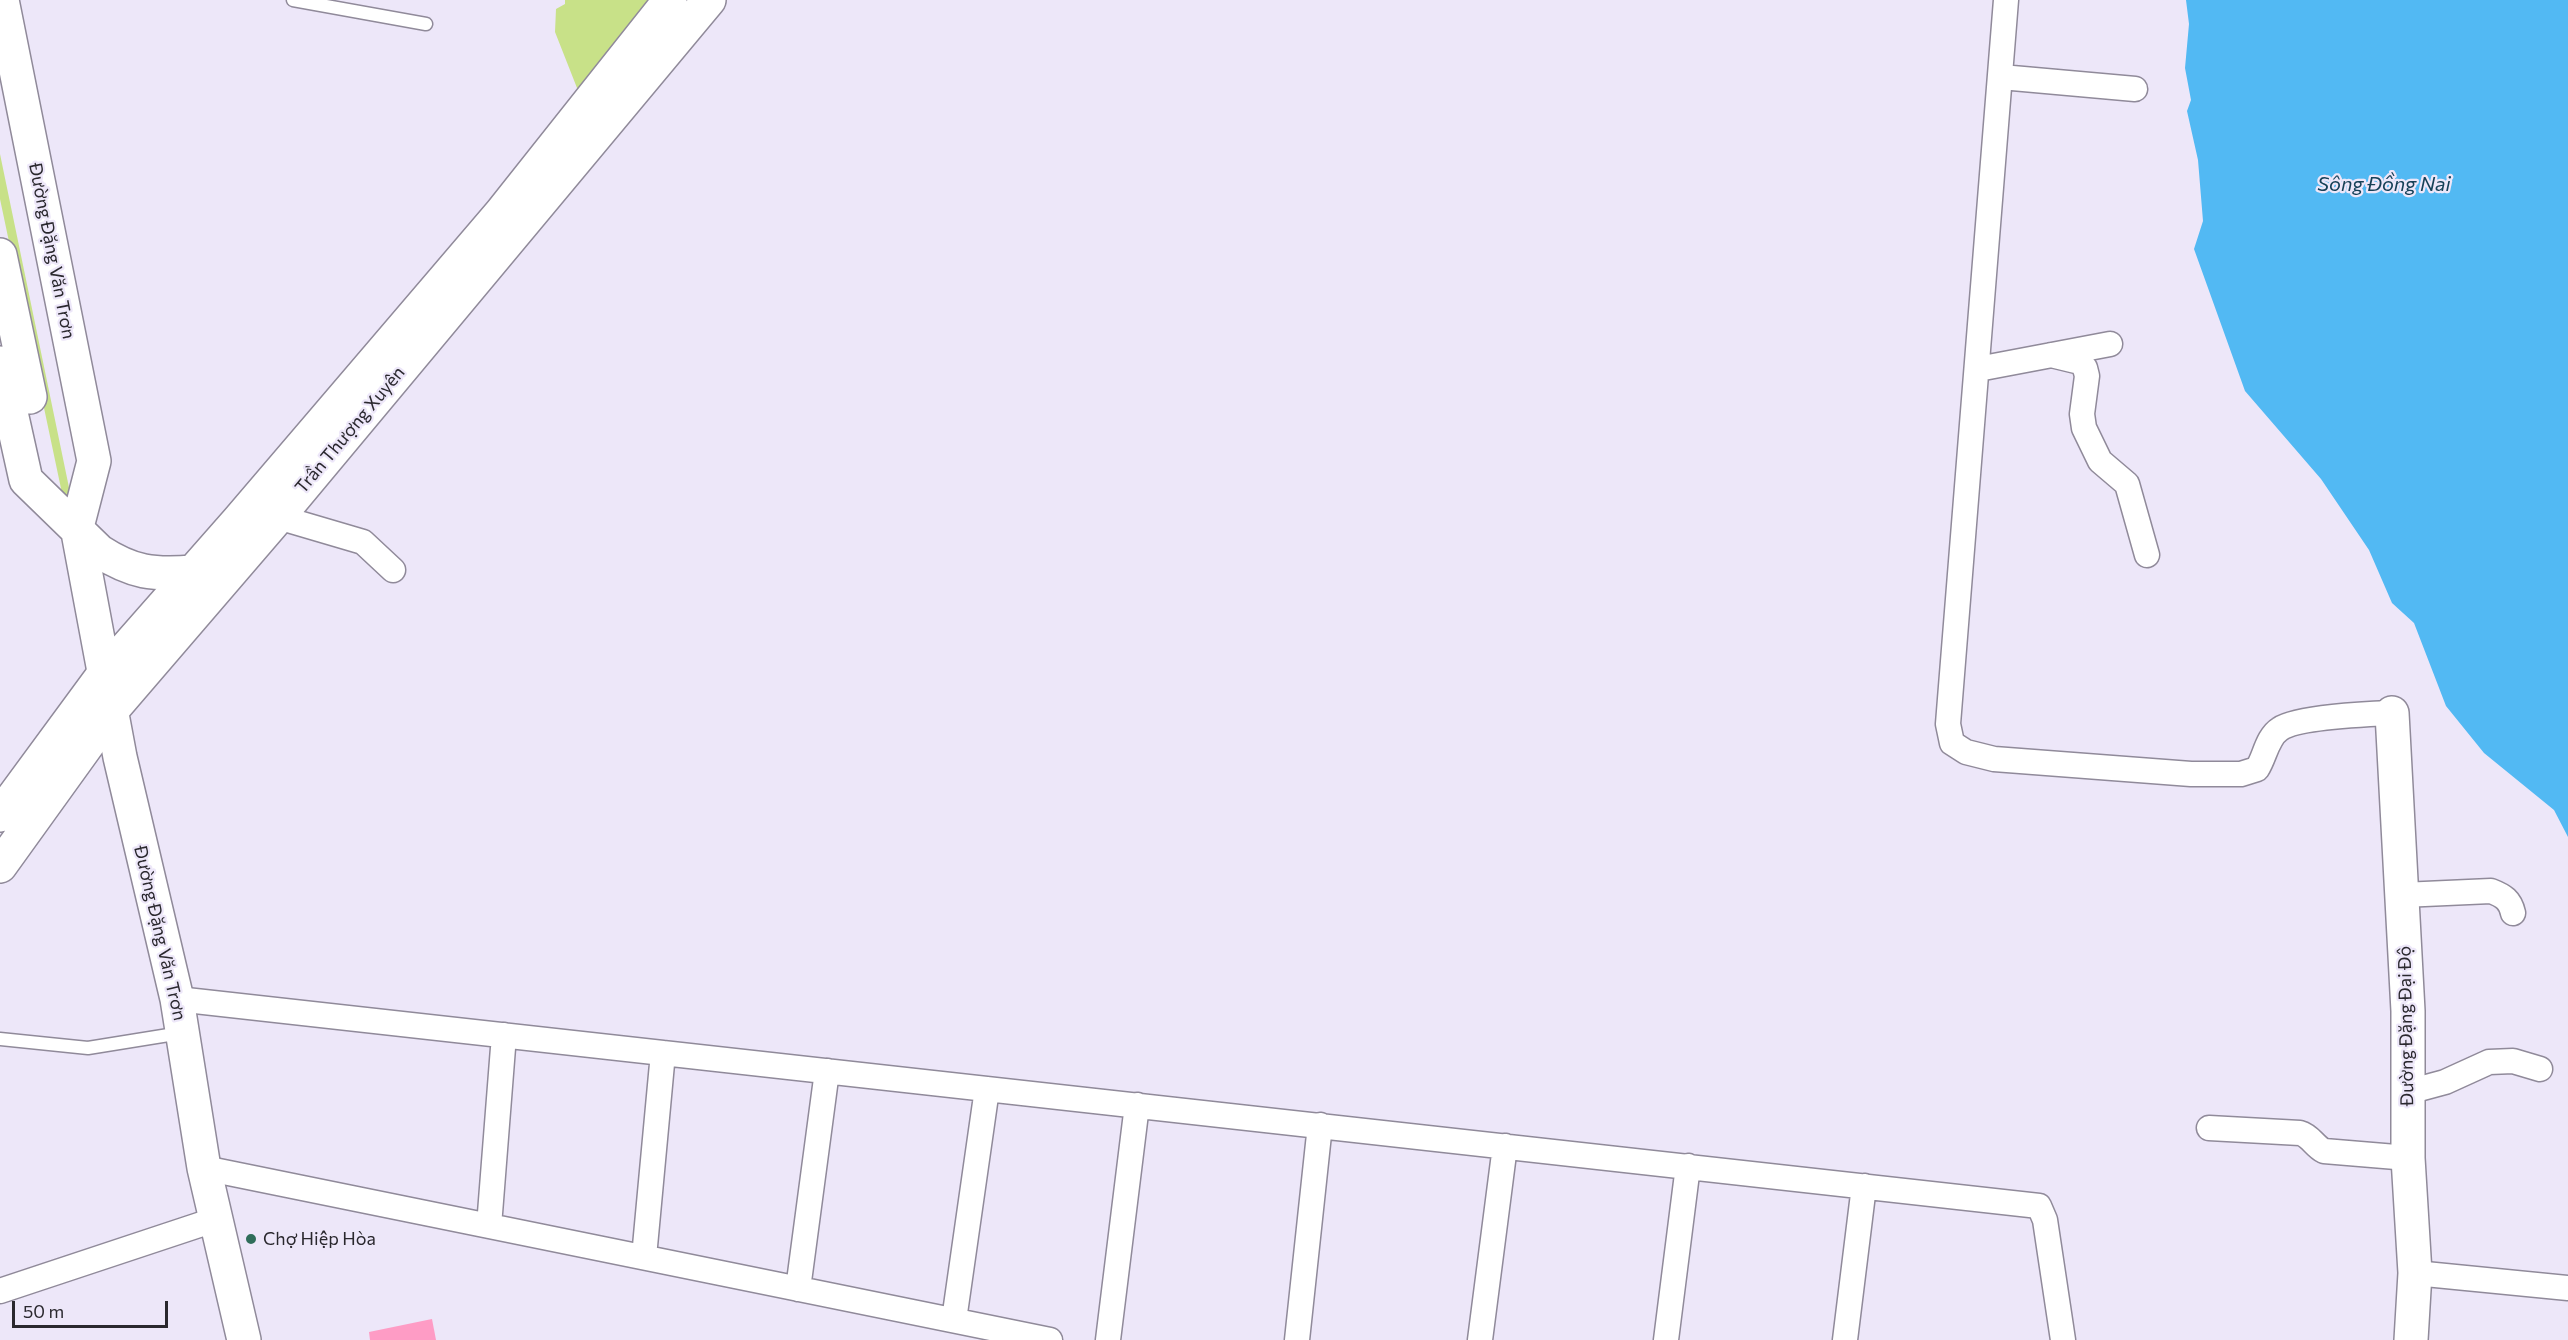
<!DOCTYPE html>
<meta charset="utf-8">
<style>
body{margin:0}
#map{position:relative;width:2568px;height:1340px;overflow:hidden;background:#ede7f9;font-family:Commissioner,sans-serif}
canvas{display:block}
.scale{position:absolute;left:12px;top:1301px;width:156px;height:27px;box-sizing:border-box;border:3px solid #2a282e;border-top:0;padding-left:8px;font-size:18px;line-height:21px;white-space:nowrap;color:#2a282e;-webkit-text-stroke:4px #ede7f9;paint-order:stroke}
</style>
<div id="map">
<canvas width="2568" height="1340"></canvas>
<div class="scale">50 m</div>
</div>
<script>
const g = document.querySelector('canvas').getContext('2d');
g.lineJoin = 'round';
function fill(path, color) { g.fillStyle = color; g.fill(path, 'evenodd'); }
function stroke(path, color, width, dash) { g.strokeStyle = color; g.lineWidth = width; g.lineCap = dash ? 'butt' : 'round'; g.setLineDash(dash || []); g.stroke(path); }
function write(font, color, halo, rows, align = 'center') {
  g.font = font + ' Commissioner,sans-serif'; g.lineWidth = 4.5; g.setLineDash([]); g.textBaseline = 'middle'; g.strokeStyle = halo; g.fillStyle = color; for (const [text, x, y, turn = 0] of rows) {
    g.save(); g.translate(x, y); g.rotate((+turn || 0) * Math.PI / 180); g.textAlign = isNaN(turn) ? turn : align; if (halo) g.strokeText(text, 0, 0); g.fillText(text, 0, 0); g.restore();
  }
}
fill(new Path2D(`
 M565,0h89l-75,93 -24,-61 1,-23 9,-5z
 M0,154l72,348 -9,-4 -63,-299z`), '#c8e188');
fill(new Path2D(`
 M2186,0h382v837l-14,-27 -70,-57 -38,-47 -32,-83 -22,-20 -23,-53 -48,-71 -76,-88 -51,-142 9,-28 -5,-61 -11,-49 4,-11 -6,-32 4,-44z`), '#52b9f3');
fill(new Path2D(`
 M432,1319l4,21h-66l-1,-8z`), '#fe9cc5');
const lane = new Path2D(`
 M293,0l133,24
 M0,1039l88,9 93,-15`);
const street = new Path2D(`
 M2006,0l-58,724 4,19 14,9 28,7 197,15h50l16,-5c8,-12 10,-32 23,-40 17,-12 89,-15 112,-16
 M2001,77l134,12
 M2051,355l29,7 5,6 2,8 -5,38 2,14 16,33 27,23 20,71
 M1978,369l132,-25
 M278,517l85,25 30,28
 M2402,895l89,-4c13,5 19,9 22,22
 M177,999l1862,207 6,14 18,120
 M2408,1092l37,-10 44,-20 24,-1 27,8
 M2209,1128l91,5c11,3 14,13 24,18l84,7
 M204,1168l846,172
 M489,1226l15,-191
 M644,1257l19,-204
 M2415,1273l153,15
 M798,1289l29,-218
 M0,1291l217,-72
 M954,1320l33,-231
 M1108,1340l29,-235
 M1297,1340l23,-215
 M1480,1340l25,-194
 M1666,1340l22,-174
 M1845,1340l19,-154`);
const secondary = new Path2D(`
 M2,0l92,461 -17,66 43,230 57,242 27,169 40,172
 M0,255l30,142
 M0,363l26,117 73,71c34,22 54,24 94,21
 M106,671l132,-150 263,-308 169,-213
 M113,709l165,-192 431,-517
 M2392,713l16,298v147l7,115 -4,67`);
const primary = new Path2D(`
 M0,815l106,-144
 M0,866l113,-157`);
stroke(lane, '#908a9a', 15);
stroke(street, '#908a9a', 27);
stroke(secondary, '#908a9a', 36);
stroke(primary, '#908a9a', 36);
stroke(lane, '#fff', 12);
stroke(street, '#fff', 24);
stroke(secondary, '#fff', 33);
stroke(primary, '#fff', 33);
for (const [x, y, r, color] of [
 [251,1239,6,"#2f6d5a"]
]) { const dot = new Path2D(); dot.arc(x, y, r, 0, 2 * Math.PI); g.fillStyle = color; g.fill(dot); stroke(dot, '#ede7f9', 2); }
write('18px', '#2a282e', '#ede7f9', [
 ["Đường Đặng Văn Trơn",52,251,79],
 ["Trần Thượng Xuyên",350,430,-50],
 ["Đường Đặng Văn Trơn",160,933,77],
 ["Đường Đặng Đại Độ",2406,1026,-91]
]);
write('18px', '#2a282e', '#ede7f9', [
 ["Chợ Hiệp Hòa",263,1239]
], 'left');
write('italic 20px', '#164158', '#ede7f9', [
 ["Sông Đồng Nai",2384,184]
]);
</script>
